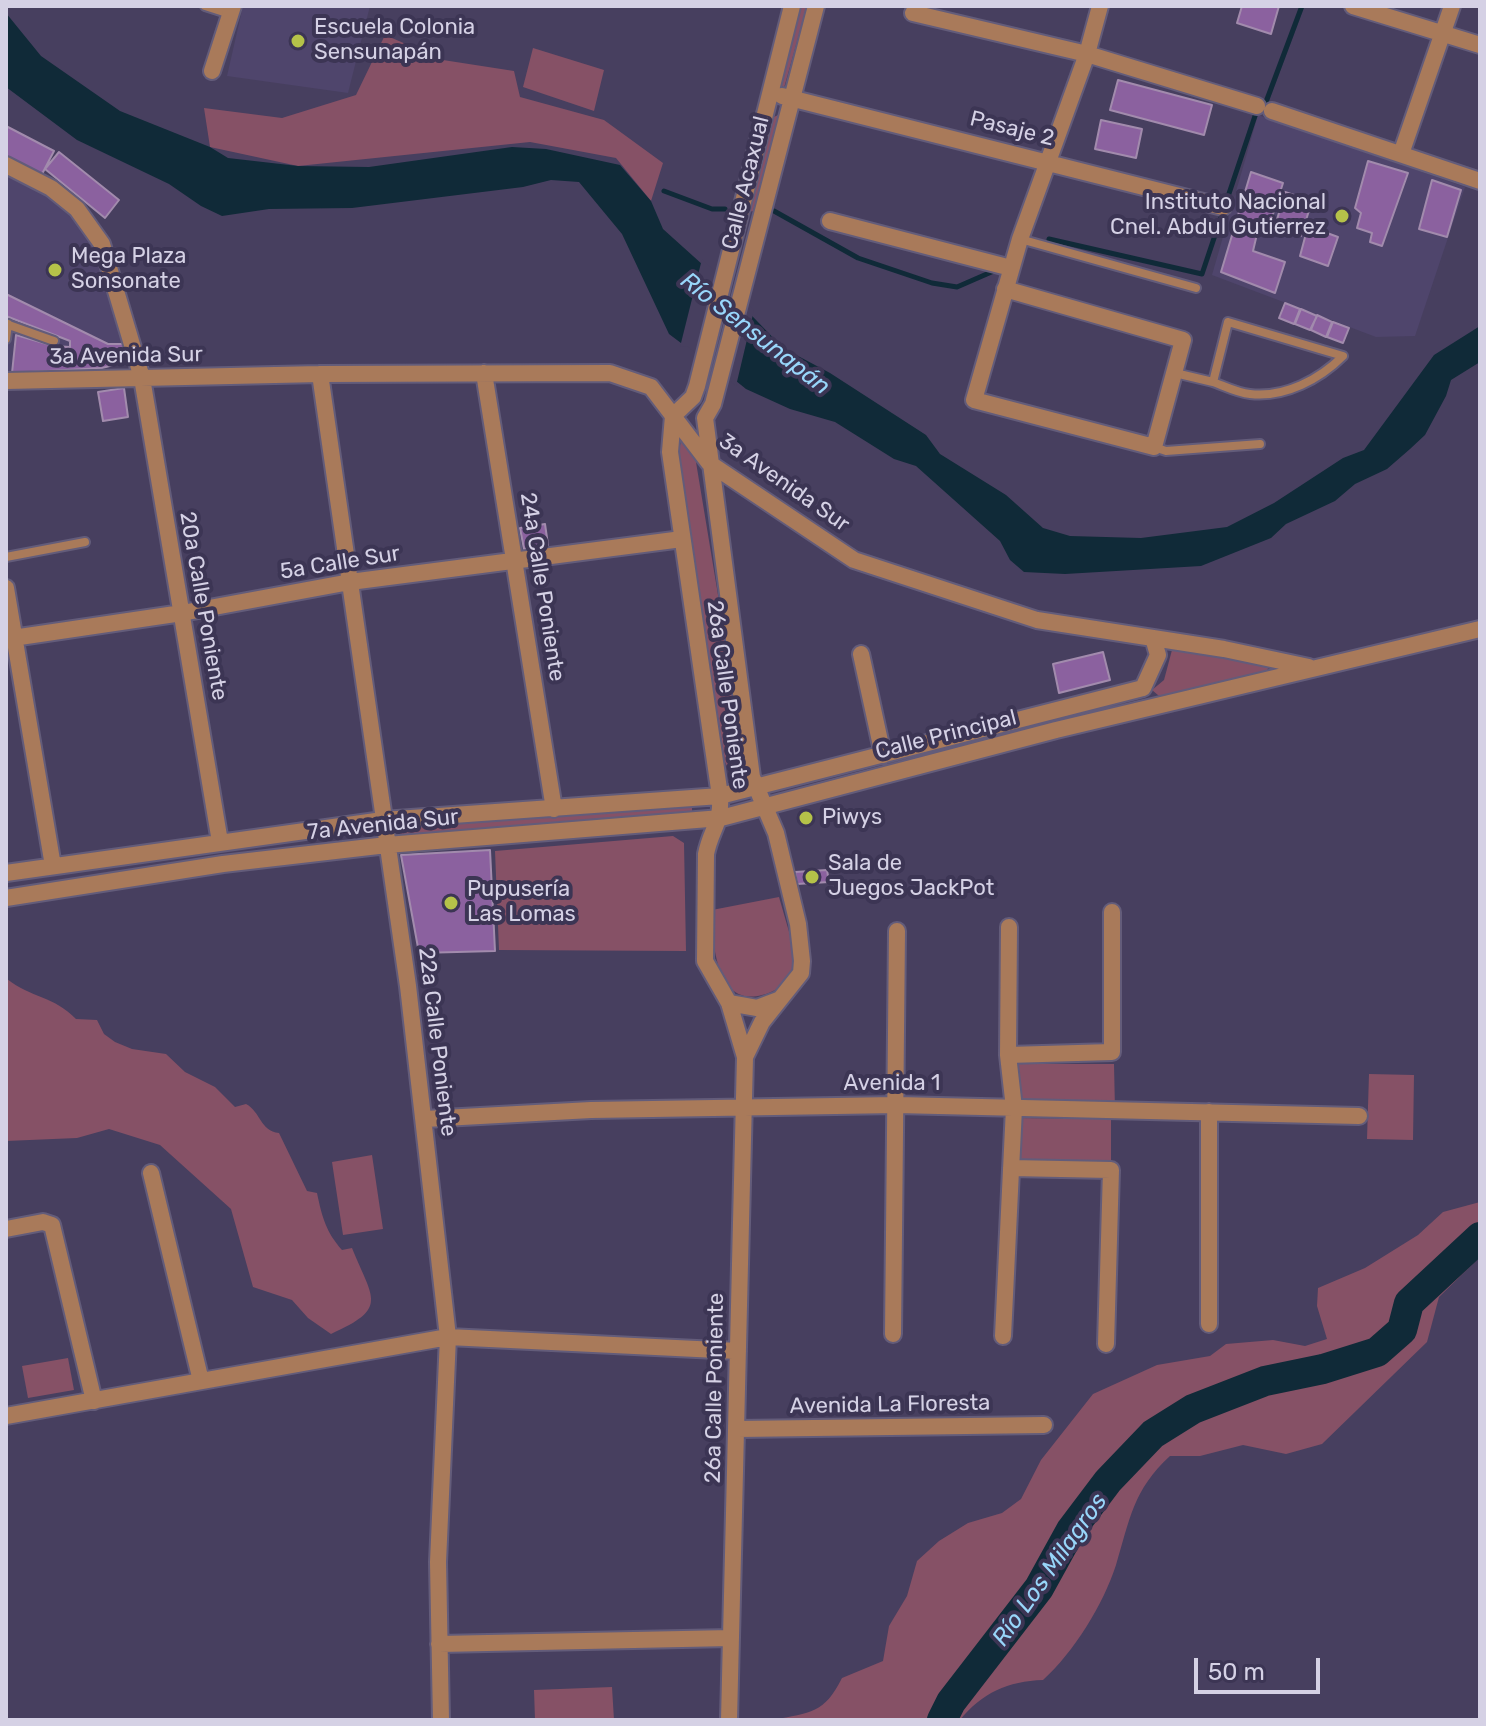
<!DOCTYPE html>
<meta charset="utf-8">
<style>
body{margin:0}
#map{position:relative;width:1486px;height:1726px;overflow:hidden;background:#473f5f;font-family:Rubik,sans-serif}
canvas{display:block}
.frame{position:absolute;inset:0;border:8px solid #d5d1e5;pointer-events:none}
.scale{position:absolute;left:1194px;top:1658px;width:126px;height:36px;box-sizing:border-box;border:4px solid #d5d1e5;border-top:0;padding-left:10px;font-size:24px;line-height:28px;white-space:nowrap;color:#d5d1e5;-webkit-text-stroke:6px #3c3554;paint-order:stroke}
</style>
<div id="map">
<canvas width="1486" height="1726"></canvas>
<div class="frame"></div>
<div class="scale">50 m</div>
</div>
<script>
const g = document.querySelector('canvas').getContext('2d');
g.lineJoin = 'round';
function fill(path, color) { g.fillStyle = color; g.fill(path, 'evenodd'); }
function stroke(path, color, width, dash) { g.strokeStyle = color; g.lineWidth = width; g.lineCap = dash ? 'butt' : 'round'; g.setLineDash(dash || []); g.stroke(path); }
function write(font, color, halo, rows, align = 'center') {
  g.font = font + ' Rubik,sans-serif'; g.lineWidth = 8; g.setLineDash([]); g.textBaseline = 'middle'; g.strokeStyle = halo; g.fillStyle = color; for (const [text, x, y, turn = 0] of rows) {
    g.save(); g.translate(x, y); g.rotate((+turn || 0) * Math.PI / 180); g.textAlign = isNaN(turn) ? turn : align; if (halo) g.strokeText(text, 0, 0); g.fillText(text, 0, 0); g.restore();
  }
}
fill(new Path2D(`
 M243,6h127l-22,87 -121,-17z
 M1258,115l207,72 -50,149 -39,1 -164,-62z
 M6,176l41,19 25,17 26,37 29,105 -6,11 -115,7z`), '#4f456c');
fill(new Path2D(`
 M800,6h7l-23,82 -4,-4z
 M385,35l58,25 71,11 6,26 84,23 59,43 -12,38 -35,-43 -86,-16 -232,24 -88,-19 -6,-39 78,10 74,-23z
 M533,48l71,22 -10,41 -71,-24z
 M778,115l2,7 -27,89 -4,1 23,-94z
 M686,441l8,9 51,308 -4,11 -13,-1 -3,-6 -48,-309 4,-10z
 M1172,650l92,11 4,7 -2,6 -101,27 -13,-11 12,-10z
 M692,804v12l-291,21 -2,-8z
 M673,836l11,7 2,108 -187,-1 -4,-99z
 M779,897l13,45v32c-8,11 -17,18 -30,21 -47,13 -50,-56 -50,-85z
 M6,964l1,15c24,19 47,17 69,40l21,1 7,14 11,8 17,7 34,5 19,18 30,15 20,20 11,-3c15,8 14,27 33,29l28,58 10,2c5,24 9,39 25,57l10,-2c21,52 37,60 -21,86l-23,-16 -16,-18 -39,-13 -22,-78 -71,-64 -51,-16 -32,9 -71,3z
 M1009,1064h105l1,46 -101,-2z
 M1369,1074l45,1 -1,65 -46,-1z
 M1014,1118l97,1v51l-100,-2z
 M372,1155l11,74 -40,6 -11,-73z
 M1480,1202v55l-41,40 -12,45 -105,102 -36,10 -43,-9 -43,11h-30c-37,34 -40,63 -54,109 -13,40 -42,87 -73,115 -35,1 -61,13 -83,40h-187c38,-8 51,-6 69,-42l41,-17 6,-35 18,-30 10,-35 22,-20 29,-18 34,-10 19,-14 20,-39 52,-66 64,-29 53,-9 16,-12 47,-4 32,6 22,-7 -10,-33 1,-18 47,-20 53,-33 25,-23z
 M68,1358l6,32 -46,8 -6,-32z
 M612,1687l2,33h-79l-1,-30z`), '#865166');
fill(new Path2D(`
 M6,13l35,43 79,55 90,36 18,11 70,8 71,1 143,-20 34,2 74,16 31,36 12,28 40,36 80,83 47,25 96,62 14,19 66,41 37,33 27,8 71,2 86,-11 47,-24 69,-45 21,-8 70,-95 46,-29v36l-29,18 -5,16 -21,39 -15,14 -23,20 -32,15 -20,17 -49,23 -15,14 -70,28 -136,8 -41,-2 -14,-12 -10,-19 -84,-75 -22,-7 -59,-37 -45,-13 -44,-20 -58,-47 -7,1 -12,-9 -47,-100 -43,-52 -28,-2 -28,7 -171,21 -83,1 -47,7 -21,-10 -32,-22 -92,-44 -71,-53z`), '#102a38');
fill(new Path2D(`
 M702,259l52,51 -18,76 -49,-40 -7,1z`), '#473f5f');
stroke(new Path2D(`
 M1266,102l36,-96
 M664,191l48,18h13
 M774,211l84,47 74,25 25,4 39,-17
 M1049,239l153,35 54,-161`), '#102a38', 5);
stroke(new Path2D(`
 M942,1720l9,-18 88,-114 32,-58 37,-49 45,-47 40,-25 72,-28 58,-12 54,-17 25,-22 7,-27 71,-66`), '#102a38', 30);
const building = new Path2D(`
 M1242,6h37l-8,28 -34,-11z
 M1118,80l94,25 -8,30 -94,-25z
 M1101,120l41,9 -6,29 -41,-9z
 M6,126l48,25 -13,25 -35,-18z
 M59,152l60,48 -14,18 -60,-49z
 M1368,161l40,12 -26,73 -12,-4 2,-9 -15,-5 4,-15 -6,-5z
 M1251,172l32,11 -17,53 -9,-2 -4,17 32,11 -10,31 -54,-21z
 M1432,180l29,10 -14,47 -28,-8z
 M1285,192l27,9 -11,35 -27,-6z
 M1308,226l30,11 -10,29 -28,-10z
 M6,294l102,50h15l4,10 -2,8 -23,6 -90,5 4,-38 38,11 16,1v-6l-64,-25z
 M1285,303l15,6 -6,15 -15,-6z
 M1301,309l16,7 -7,14 -15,-6z
 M1317,315l15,7 -6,15 -15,-7z
 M1333,322l16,6 -6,15 -16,-6z
 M124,388l4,29 -25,4 -5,-29z
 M545,524l3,21 -24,4 -4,-21z
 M1103,652l7,28 -51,13 -6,-29z
 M490,850l5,101 -76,2 -18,-98z
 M827,870l2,12 -32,2 -2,-12z`);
fill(building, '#8b619f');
stroke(building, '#a28bad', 2);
const service = new Path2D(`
 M205,6l25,8
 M1020,239l176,49
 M6,324l48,17
 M6,339l2,-15
 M1175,373l38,9 15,-60 115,34c-23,23 -58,42 -93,38 -12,-1 -26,-8 -37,-12
 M1154,447l12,4 94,-7
 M6,557l79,-15`);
const minor = new Path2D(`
 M1353,6l127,39
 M913,13l174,41 170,52
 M212,71l21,-65
 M782,96l441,111
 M1272,111l208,70
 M1401,154l51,-148
 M6,165l45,23 26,21 25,35 40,134 78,464
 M830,221l181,47
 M1005,289l178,51 -29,107 -180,-47 46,-161 67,-185 13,-48
 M484,373l70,436
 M320,374l88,612 40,351 -10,225 3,158
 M6,381l314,-7 290,-1 41,14 58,76 145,97 183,60 187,29 85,18
 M6,588l47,278
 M6,639l176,-26 168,-31 332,-43
 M861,654l22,101
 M1143,688l15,-33 -5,-17
 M6,873l377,-53 337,-24 423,-108
 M6,898l217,-34 164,-19 334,-27 335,-88 424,-101
 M729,1003l28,5 21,-8
 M1008,1055l104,-3v-140
 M745,1057l17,-35 39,-49 1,-12 -4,-37 -22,-91 -24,-56 -47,-359 8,-14 103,-398
 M1209,1112v212
 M425,1119l166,-9 306,-5 462,11
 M1011,1168l100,2 -5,174
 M151,1173l50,208
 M6,1229l37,-7 9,3 42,176
 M893,1334l4,-403
 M1003,1336l11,-228 -6,-53 1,-128
 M6,1416l442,-79 290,14
 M737,1429l307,-4
 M439,1644l292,-6
 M729,1720l16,-663 -16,-54 -24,-42 1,-107c5,-25 16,-31 14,-58l-50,-344 3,-36 20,-19 4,-11 95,-380`);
stroke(service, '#635c7a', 12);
stroke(minor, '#635c7a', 20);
stroke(service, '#a97a5a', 8);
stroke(minor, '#a97a5a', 16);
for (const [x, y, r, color] of [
 [298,41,8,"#b5c249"],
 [1342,216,8,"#b5c249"],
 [55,270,8,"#b5c249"],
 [806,818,8,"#b5c249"],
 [812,877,8,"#b5c249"],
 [451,903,8,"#b5c249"]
]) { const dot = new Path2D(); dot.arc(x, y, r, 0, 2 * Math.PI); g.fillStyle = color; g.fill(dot); stroke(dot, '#3c3554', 3); }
write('22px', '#d5d1e5', '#3c3554', [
 ["Escuela Colonia",314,28],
 ["Sensunapán",314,53],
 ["Instituto Nacional",1326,203,"right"],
 ["Cnel. Abdul Gutierrez",1326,228,"right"],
 ["Mega Plaza",71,257],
 ["Sonsonate",71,282],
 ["Piwys",822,818],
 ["Sala de",828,864],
 ["Juegos JackPot",828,889],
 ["Pupusería",467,890],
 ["Las Lomas",467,915]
], 'left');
write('22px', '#d5d1e5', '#3c3554', [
 ["Pasaje 2",1012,129,14],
 ["Calle Acaxual",746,183,-76],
 ["3a Avenida Sur",126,356,-1],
 ["3a Avenida Sur",784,483,35],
 ["5a Calle Sur",340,563,-9],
 ["24a Calle Poniente",542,587,81],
 ["20a Calle Poniente",203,606,80],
 ["26a Calle Poniente",727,695,82],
 ["Calle Principal",946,735,-14],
 ["7a Avenida Sur",383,825,-6],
 ["22a Calle Poniente",437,1042,83],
 ["Avenida 1",892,1084],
 ["26a Calle Poniente",715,1388,-89],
 ["Avenida La Floresta",890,1405,-1]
]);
write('italic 24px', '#98d6fa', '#3c3554', [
 ["Río Sensunapán",755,334,38],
 ["Río Los Milagros",1050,1570,-55]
]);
</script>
